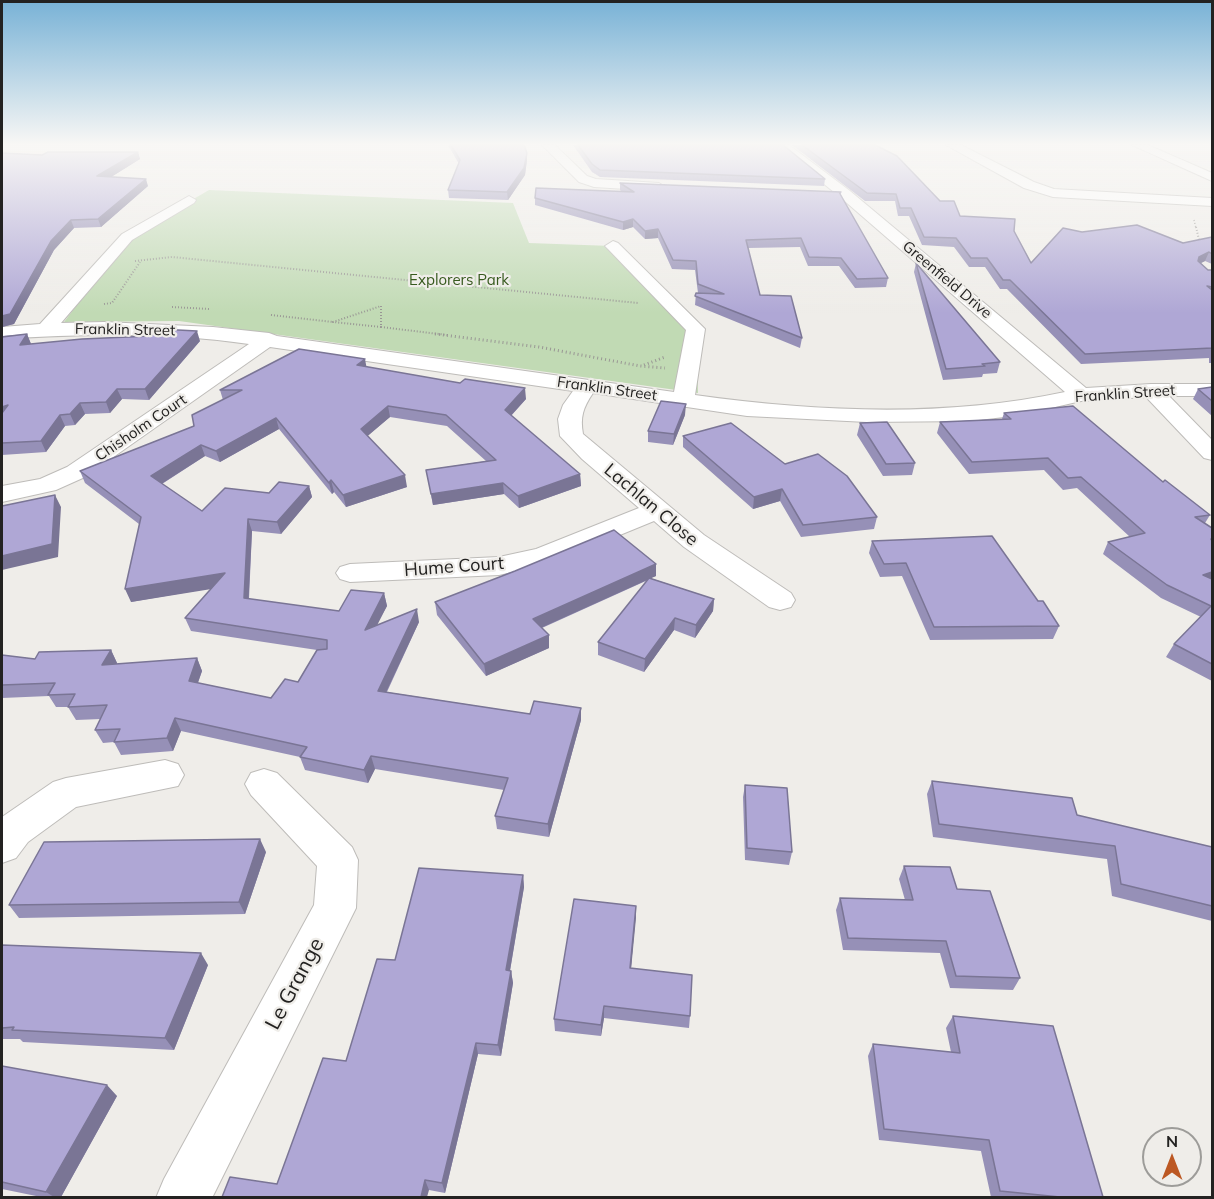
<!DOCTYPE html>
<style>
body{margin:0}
#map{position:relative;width:1214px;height:1199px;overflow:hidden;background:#efede9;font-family:Mulish,sans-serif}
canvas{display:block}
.frame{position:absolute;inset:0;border:3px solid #232221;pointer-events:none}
.north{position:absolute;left:1142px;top:1127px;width:60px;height:60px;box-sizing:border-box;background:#efede9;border:2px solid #9d9c99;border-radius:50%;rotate:0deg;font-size:16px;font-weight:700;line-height:24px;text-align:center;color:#232221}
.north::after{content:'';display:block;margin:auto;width:21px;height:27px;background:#bc5823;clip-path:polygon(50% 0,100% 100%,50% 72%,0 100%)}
</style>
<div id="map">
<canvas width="1214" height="1199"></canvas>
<div class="frame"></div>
<div class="north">N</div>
</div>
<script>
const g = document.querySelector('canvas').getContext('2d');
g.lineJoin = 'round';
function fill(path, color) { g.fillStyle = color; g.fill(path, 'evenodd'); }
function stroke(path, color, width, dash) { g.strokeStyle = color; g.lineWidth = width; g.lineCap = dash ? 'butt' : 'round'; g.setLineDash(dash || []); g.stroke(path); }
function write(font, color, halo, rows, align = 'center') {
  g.font = font + ' Mulish,sans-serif'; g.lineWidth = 4.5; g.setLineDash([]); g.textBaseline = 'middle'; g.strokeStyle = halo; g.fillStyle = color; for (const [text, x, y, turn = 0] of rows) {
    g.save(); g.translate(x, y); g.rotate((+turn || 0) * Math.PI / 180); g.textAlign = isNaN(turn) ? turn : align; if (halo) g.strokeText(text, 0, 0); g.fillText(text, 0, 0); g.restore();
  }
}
fill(new Path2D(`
 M209,190l304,13 16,40 83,3 84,83 2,64 -519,-72 -115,1 64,-85z`), '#c1dab4');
const minor = new Path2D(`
 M542,145h13l32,31 9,3 63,4 6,4 -6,4 -65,-4 -15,-5z
 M776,145h13l61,46 236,197 65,-4h61v12h-43l43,44v20l-8,-2 -58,-61 -65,4 -60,14 -51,6 -103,1 -120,-6 -154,-23c-10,15 -13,24 -10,41l121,101 87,58 4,7 -4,7 -11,3 -11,-3 -85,-60 -30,-26 -100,41 -55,13 -149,7 -10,-3 -4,-6 4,-6 10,-3 149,-7 37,-8 103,-41 -57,-49 -22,-23 -2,-17 5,-14 10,-14 -303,-44 -185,130 -29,13 -54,12v-16l38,-7 27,-12 182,-123c-83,-12 -165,-10 -247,-5v-12l38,-3 82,-90 67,-38 7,4 -2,3 -62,37 -71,83 43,-1 109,5 56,6 8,3 397,56 12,-62 -78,-81 -3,-3 8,-5 5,2 87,86 -10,66c121,17 250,23 370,-3l-225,-195z
 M946,145h15l73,37 20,7 158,9v8l-159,-9 -29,-9z
 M1132,145h16l64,28v8z
 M165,760l13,4 6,11 -6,11 -102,21 -48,35 -12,16 -14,5v-46l51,-35 13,-4z
 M264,769l13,4 75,74 6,13 -2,48 -144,290h-56l8,-19 150,-274 3,-39 -66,-71 -6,-11 6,-11z`);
stroke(minor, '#bebcb9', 2);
stroke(new Path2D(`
 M1194,220l2,8`), '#999794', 1.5, [1, 2]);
stroke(new Path2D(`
 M1196,227l4,17
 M135,261l37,-4 466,46
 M104,304l8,-1 28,-41
 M381,306v21l-48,-5z
 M172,307l38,2
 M271,315l62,7
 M381,327l66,8`), '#999794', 2, [1, 2]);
stroke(new Path2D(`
 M435,334l104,13 101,19 25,2
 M644,365l21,-8`), '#999794', 3, [1, 3]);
fill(minor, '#fff');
fill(new Path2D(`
 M448,145h76l3,8v7l-2,15 -17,25 -59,-2 -1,-8 11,-26z
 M573,145h210l42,34 -1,7 -224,-9 -8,-5z
 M792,145h83l65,56 20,15 54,15 17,32 51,-31 101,11 29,-6v27l-7,-3 -4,2 7,7h4v93h-3v-5l-128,6 -74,-75h-7l-15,-22h-16l-15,-20 -32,-2 -13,-29h-11l-3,-15h-30z
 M138,152l2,7 -29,18 37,9 -47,41 -27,1 -20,22 -40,74 -12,3v-174l40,2z
 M620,183l221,9v4l47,82 -2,9 -31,1 -16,-22h-31l-8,-19 -52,1 12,47 42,43 -2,10 -105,-43 1,-12h2l-3,-23 -23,-1 -14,-31 -13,1 -12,-12 -10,3 -88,-25v-7l87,-6 -2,-2z
 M916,263l84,99 -3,11 -14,1 -1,3 -39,3 -29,-108z
 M27,334l4,10 169,-3 -51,59 -27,-1 -12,14 -25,1 -10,11 -10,1 -19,26 -44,3v-120v1z
 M366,367l160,32 -15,17 69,58 1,12 -62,22 -15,-14 -71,11 -7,-35 60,-9 -39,-35 -57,-9 -23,19 40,51 -61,20 -12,-15 -2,2 -53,-65 -59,33 -15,-6 -43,28 40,27 67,-18 40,-7 3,11 -31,37 -29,-3 -3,68 90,12 45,-18 3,13 -11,19 43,-3 -32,70 143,22 51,6 -32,117 -52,-8 -2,-13 9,-26 -129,-21 -7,14 -63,-13 -5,-13 -119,-26 -8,20 -52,4 -7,-13 -11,1 -8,-13 6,-11 -25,1 -8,-13h-12l-7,-11 -47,2v-43l33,4 76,-9 6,13v1l80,-6 5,13 -4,12 73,15 27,-16 19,-32 -126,-19 -6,-13 27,-30 -81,14 8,-78 -54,-41 -5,-12 114,-45 29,-26 -3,-10z
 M1212,387v29l-19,-17 5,-10z
 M1004,413l159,69 47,33 -5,8 7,5v153l-46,-24 8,-13 27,-27 -40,-19 -58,-44 5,-12 22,-5 -53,-49 -14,2 -19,-20 -75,4 -32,-41 3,-11 62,-3z
 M685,415l-12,30 -25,-3v-11z
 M860,423l55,40 -3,12 -29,1 -26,-41z
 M683,436l102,28 92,53 -3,12 -73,8 -21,-36 -27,8 -70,-62z
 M872,541l166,60 21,25 -6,13 -123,1 -28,-64 -22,1 -11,-24z
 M656,564v12l-6,2 64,21 -1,12 -18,27 -21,-8 -30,42 -46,-17v-13l50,-62 -106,48 7,7v13l-63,28 -49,-61 -2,-13z
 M932,781l280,66v74l-100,-25 -5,-37 -174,-22 -6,-43z
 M745,785l47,67 -3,13 -44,-5 -2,-63z
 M266,852l-21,62 -226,4 -10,-13z
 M904,866l53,23 63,89 -7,12 -63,-2 -10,-35 -97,-3 -7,-40 4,-12 65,2 -6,-21z
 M523,875l1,12 -14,84h1l2,12 -12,73 -23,-2 -33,139 -16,-3 -152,-6 69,-123 49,-101z
 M636,906l-5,62 59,48 -1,12 -85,-10 -3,18 -46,-5 -1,-12z
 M2,945l206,20 -34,85 -151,-8 -3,-3h-18z
 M953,1016l150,181h-112l-10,-46 -102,-11 -11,-84 5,-12 78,8 -5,-24z
 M2,1066l115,30 -56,101h-20l-39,-8z`), '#9690b7');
fill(new Path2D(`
 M138,152l2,7 -40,25 -3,-8z
 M527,153v7l-2,15 -17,25 -1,-8z
 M146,179l2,7 -47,41 -3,-8z
 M633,219v8l-10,3v-8z
 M71,220l3,8 -20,22 -40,74 -12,3v-11l49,-75z
 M658,229v9l-13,1v-8z
 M1209,252l-4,9 -10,5 4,-9z
 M197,331l3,10 -51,59 -4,-11z
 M27,334l4,10 -11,1z
 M365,359l2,11 -10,-5z
 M525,388l1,11 -20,22 -1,-11z
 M117,389l5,10 -12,14 -4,-11z
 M80,403l5,11 -10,11 -5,-11z
 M686,404l-1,11 -12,30 1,-11z
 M8,405l-6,15v-13z
 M388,406l2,11 -27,23 -2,-11z
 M60,415l5,11 -19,26 -5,-11z
 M276,418l3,11 -59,33 -4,-11z
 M201,445l4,11 -50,32 -4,-12z
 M580,474l1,12 -62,22 -1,-12z
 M405,475l2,12 -61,20 -3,-12z
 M331,480l3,12 -2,2 -3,-11z
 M503,483l1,11 -71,11 -2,-11z
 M309,486l3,11 -31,37 -4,-12z
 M782,489l-2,12 -27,8 1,-12z
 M55,495l6,12 -3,50 -56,13v-14z
 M248,519l4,12 -4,79 -4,-12z
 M656,564v12l-122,55 -1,-12z
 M1212,572v10l-9,-7z
 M225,573l5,13 -99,16 -6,-13z
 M384,593l3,13 -19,37 -3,-13z
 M714,599l-1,12 -18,27 1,-13z
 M417,609l2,13 -38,81 -3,-12z
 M675,618l-1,12 -30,42 1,-13z
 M549,635v13l-63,28 -2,-12z
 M111,650l6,13 -8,15 -7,-13z
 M197,658l5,13 -8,22 -5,-12z
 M581,708v12l-32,117 -1,-13z
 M175,718l6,13 -8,20 -6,-13z
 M371,756l4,13 -7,14 -4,-13z
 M260,839l6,13 -21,62 -6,-12z
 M523,875l1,12 -16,95 -2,-12z
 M636,906v12l-6,62v-12z
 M201,953l7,12 -34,85 -9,-12z
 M511,971l2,12 -12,73 -3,-11z
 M604,1006v12l-3,18v-11z
 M476,1043l2,11 -33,139 -3,-10z
 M107,1085l10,11 -56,101h-7l-8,-5z
 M425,1180l4,10 -2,7h-6z`), '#7a7595');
const building = new Path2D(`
 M451,145h73l3,8 -3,15 -17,24 -59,-2 12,-30z
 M578,145h205l42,34 -225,-9 -8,-6z
 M802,145h73l22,11 43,45h14l6,15 55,3 -1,12 17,32 32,-35 19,4 55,-7 46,18 29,-6v17l-3,-2 -10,5 -1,4 10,9h4v17l-5,-1 5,4v58l-127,6 -75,-74h-7l-16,-22h-16l-15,-20 -32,-1 -13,-29h-11l-4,-14 -29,-1z
 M48,152h90l-41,24 49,3 -48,40 -27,1 -20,21 -41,73 -8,2v-163l40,2z
 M620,183l221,9h-2l49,86 -31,1 -16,-21 -32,-1 -8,-19 -55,2 14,55 31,1 11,42 -107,-42 1,-3 28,1 -26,-10 -2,-23 -23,-1 -15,-31 -13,2 -12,-12 -10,3 -88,-24 1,-10 98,4z
 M916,263l84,99 -18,2 3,2 -39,3z
 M159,329l38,2 -52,58h-28l-11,13 -26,1 -10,11 -10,1 -19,26 -39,2v-30l6,-8 -6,2v-70l25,-3 -7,11 62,-6 69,-3z
 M299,349l66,10 -8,6 103,18 5,-4 60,9 -20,22 75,64 -62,22 -15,-13 -72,11 -5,-24 70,-10 -50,-45 -58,-9 -27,23 44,46 -62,20 -12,-15 -2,3 -53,-65 -60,33 -15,-6 -50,31 51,35 23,-23 44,5 10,-11 30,4 -32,36 -29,-3 -4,79 95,13 12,-21 33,3 -19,37 52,-21 -39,82 152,23 4,-13 47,7 -33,116 -53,-8 13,-38 -137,-22 -7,14 -64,-13 7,-10 -132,-29 -8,20 -53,4 6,-13 -25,1 12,-25 -39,2 7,-13 -27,1 7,-12 -53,2v-30l33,4 4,-7 72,-2 -9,15 95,-7 -8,23 82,17 14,-19 13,3 19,-32 10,-1v-9l-142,-22 40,-45 -100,16 16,-72 -61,-46 114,-45 -2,-11 50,-25h-22z
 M1212,387v14l-14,-12z
 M661,401l25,3 -12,30 -26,-3z
 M1073,406l90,76 2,-2 45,35 -15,2 17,11v11h-1l1,2v31l-9,3 9,4v85l-38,-20 37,-38 -44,-21 -59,-43 37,-9 -64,-56 -13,1 -20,-20 -76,4 -32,-40 71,-3 -7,-6z
 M887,422l28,41 -29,1 -26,-41z
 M731,423l54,41 33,-10 29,22 30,41 -74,8 -21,-36 -28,8 -71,-61z
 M55,495l-3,49 -50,12v-50z
 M614,530l42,34 -123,55 16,16 -65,29 -49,-62 80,-31z
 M992,536l46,65h5l16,25 -125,1 -28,-64 -22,1 -12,-23z
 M649,578l65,21 -18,26 -21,-7 -30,41 -47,-17z
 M932,781l140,17 5,17 135,32v59l-91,-22 -6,-38 -176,-22z
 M745,785l42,3 5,64 -45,-4z
 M260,839l-21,63 -230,3 35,-63z
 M904,866l46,1 7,22 33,2 30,87 -64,-2 -10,-35 -98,-3 -8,-40 73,2z
 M419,868l104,7 -17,95 5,1 -13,74 -22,-2 -34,140 -17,-3 -4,17h-199l8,-20 47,7 46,-126 23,3 31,-102 18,1z
 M574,899l62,7 -6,62 62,7 -2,41 -86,-10 -3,19 -47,-6z
 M2,945l199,8 -36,85 -153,-8 2,-3 -12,1z
 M953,1016l100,10 50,171h-43l-60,-6 -11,-51 -105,-11 -11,-85 87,9z
 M2,1066l105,19 -61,107 -44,-10z`);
fill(building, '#afa7d5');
stroke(building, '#7a7595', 1.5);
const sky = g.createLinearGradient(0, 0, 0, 313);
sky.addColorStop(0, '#78b2d6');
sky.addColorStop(0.46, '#f8f7f5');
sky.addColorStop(1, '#f8f7f500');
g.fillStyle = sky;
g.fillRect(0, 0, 1214, 313);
write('15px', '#375a1e', '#efede9', [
 ["Explorers Park",459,280]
]);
write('15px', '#232221', '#efede9', [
 ["Greenfield Drive",947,280,40],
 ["Franklin Street",125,330,1],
 ["Franklin Street",607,389,8],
 ["Franklin Street",1125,394,-4],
 ["Chisholm Court",141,428,-34]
]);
write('18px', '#232221', '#efede9', [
 ["Lachlan Close",651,505,40],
 ["Hume Court",454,567,-4]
]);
write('21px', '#232221', '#efede9', [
 ["Le Grange",295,984,-62]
]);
</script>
